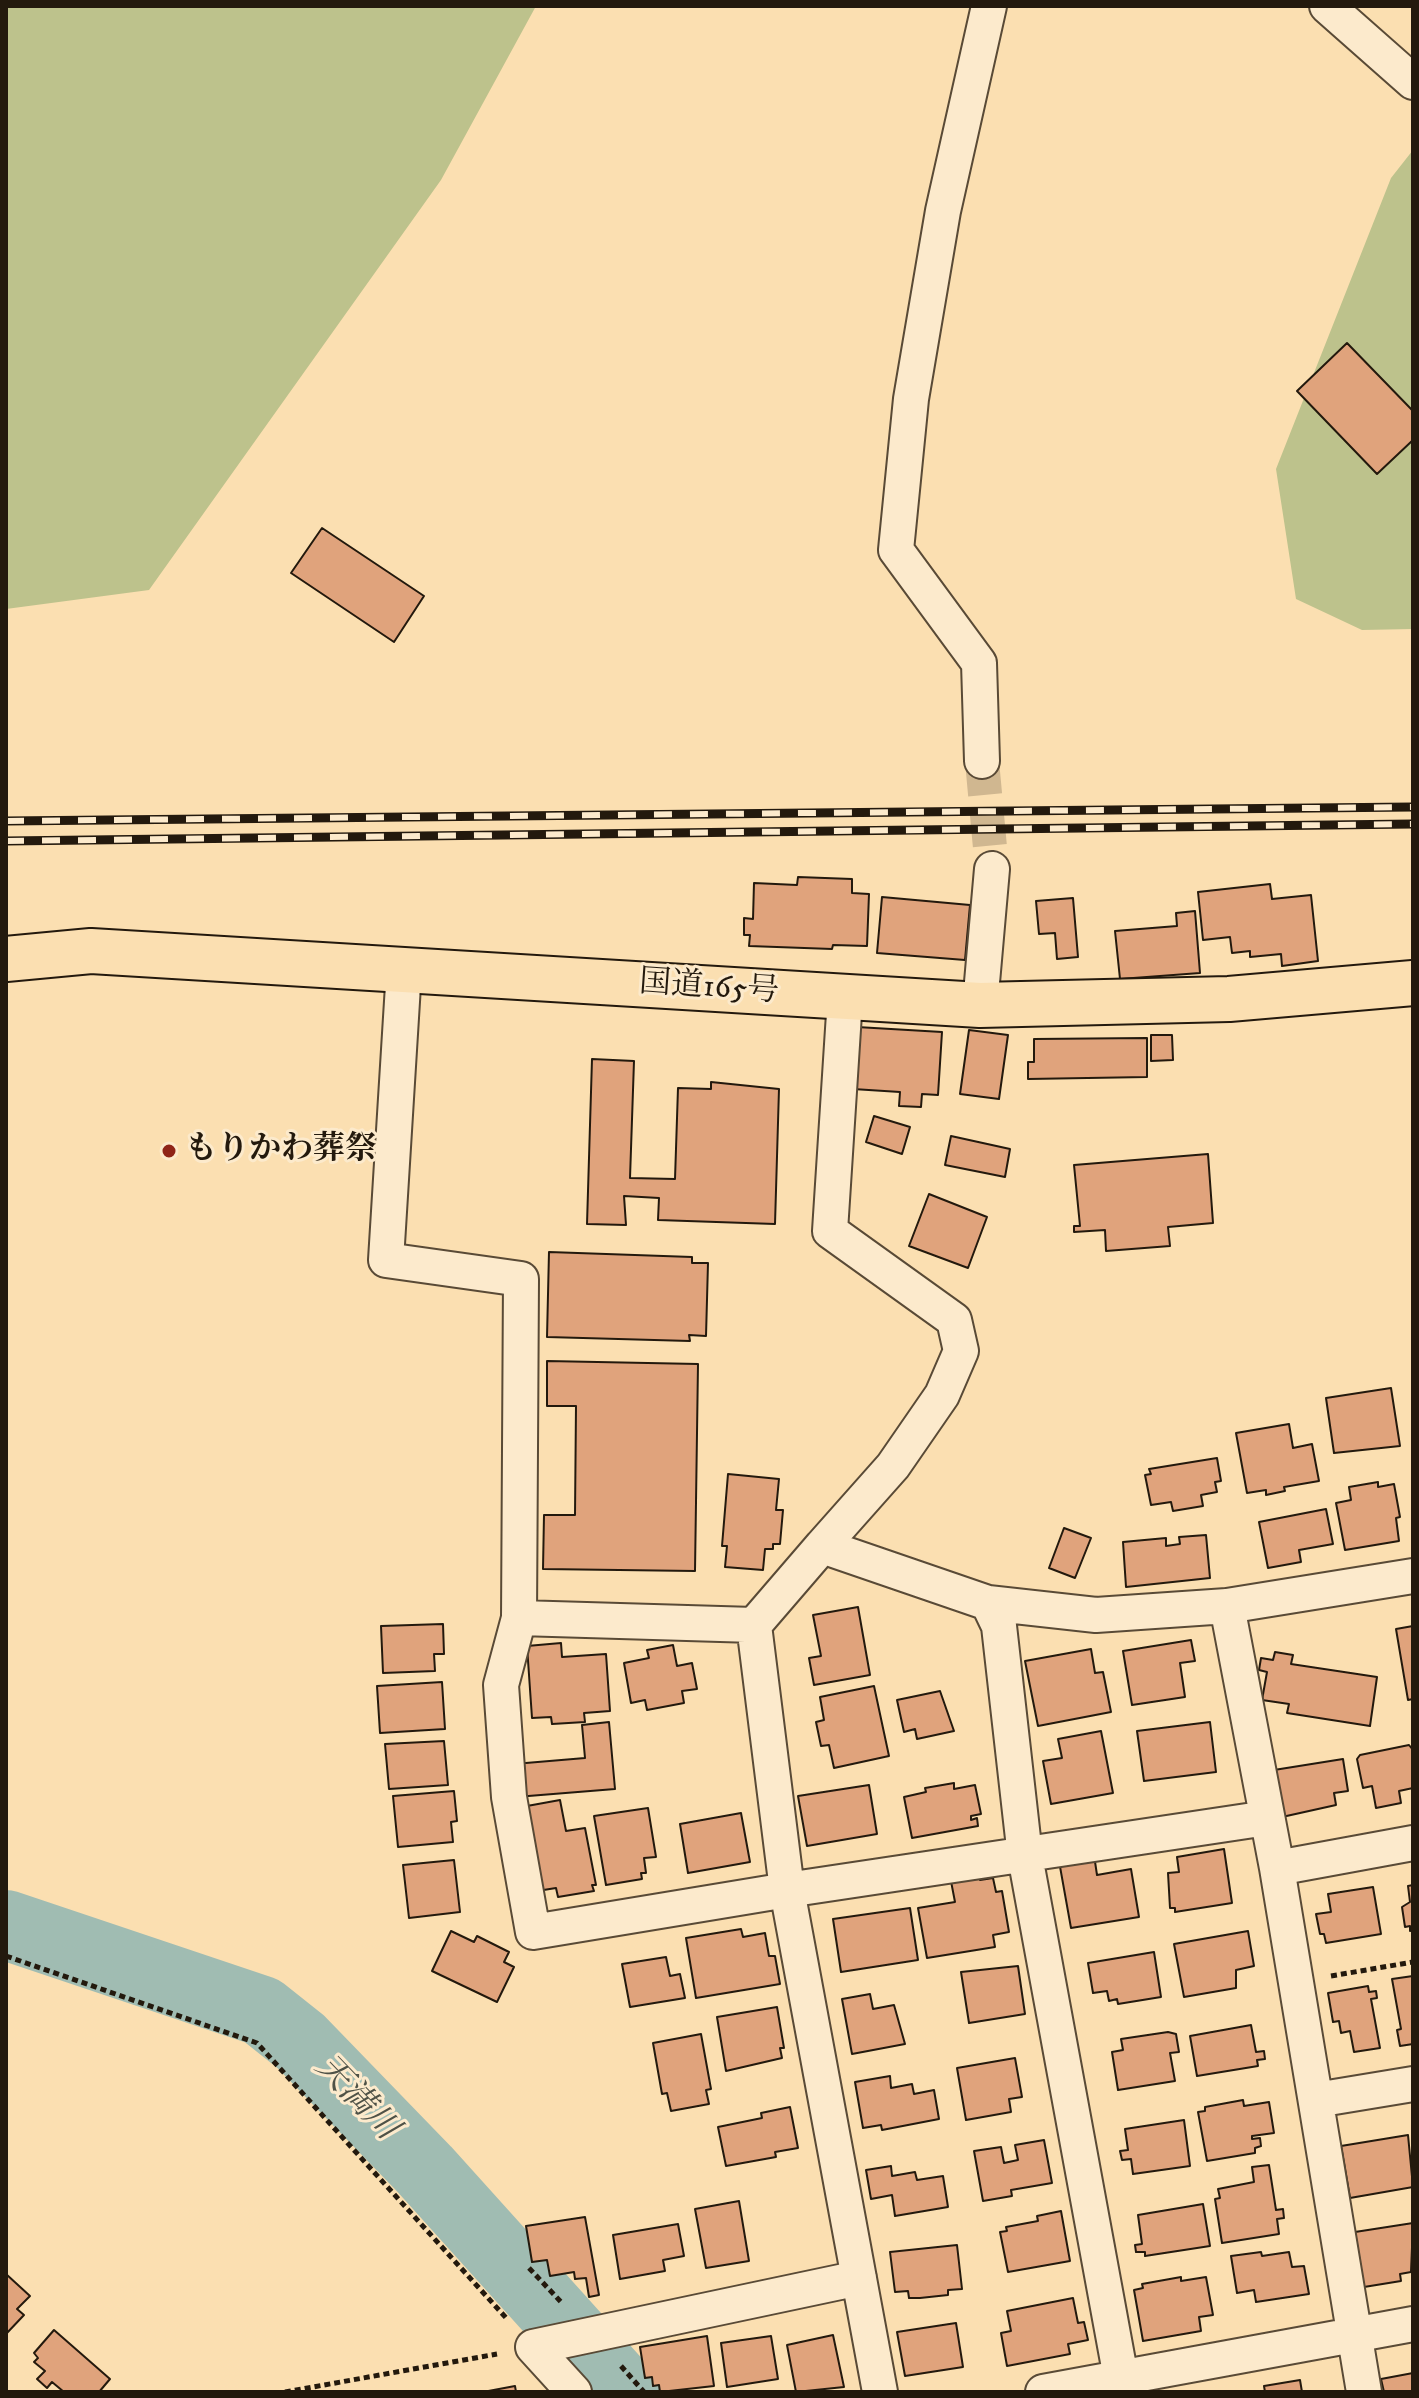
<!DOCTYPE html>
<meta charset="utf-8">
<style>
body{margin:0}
#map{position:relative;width:1419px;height:2398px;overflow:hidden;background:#fbdfb1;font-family:"IM FELL DW Pica",serif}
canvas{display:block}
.frame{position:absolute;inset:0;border:8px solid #23190d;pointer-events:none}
</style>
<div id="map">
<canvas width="1419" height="2398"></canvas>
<div class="frame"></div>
</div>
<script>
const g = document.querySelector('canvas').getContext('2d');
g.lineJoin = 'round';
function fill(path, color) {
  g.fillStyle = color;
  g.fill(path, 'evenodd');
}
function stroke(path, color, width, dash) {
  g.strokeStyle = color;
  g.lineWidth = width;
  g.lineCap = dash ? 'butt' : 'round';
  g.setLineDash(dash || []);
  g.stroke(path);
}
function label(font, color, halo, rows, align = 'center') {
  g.font = font + ' "IM FELL DW Pica","Noto Serif JP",serif';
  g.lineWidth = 6;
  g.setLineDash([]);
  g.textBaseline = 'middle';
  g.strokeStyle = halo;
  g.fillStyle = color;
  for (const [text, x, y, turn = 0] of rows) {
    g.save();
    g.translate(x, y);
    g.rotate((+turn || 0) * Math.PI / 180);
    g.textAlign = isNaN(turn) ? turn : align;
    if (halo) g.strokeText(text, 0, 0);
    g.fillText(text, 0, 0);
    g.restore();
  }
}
const green = new Path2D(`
 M6,6H536L441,180L149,590L6,609Z
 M1413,150V629L1362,630L1296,599L1276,469L1391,178Z`);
const river = new Path2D(`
 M6,1925L262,2011L301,2042L425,2170L625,2392`);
const building = new Path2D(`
 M1347,343L1413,411V440L1377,474L1297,391Z
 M322,528L424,596L394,642L291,573Z
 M798,877L852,879V893L869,894L867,946L833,945L832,949L749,946L750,935H744V918L753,919L754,883L797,885Z
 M1270,884L1272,899L1311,895L1318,961L1282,966L1281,954L1250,957V951L1232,953L1230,937L1203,940L1198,892Z
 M882,897L970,905L965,960L877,953Z
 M1073,898L1078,957L1057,959L1055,933L1039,934L1036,901Z
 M1195,911L1200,973L1120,979L1115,931L1177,926L1176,913Z
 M857,1027L942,1032L938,1095L922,1094L921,1107L899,1106L900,1092L853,1089Z
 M969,1030L1008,1035L999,1099L960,1094Z
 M1151,1035H1172L1173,1060L1151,1061Z
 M1147,1038V1077L1028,1079V1062H1034V1039Z
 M592,1059L634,1061L630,1178L675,1179L678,1088L711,1089V1082L779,1089L775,1224L658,1220L659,1198L624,1196L626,1225L587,1224Z
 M874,1116L910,1127L902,1154L866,1142Z
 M951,1136L1010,1149L1005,1177L945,1165Z
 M1208,1154L1213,1223L1168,1227L1170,1246L1106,1251L1105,1230L1074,1232V1226H1080L1074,1165Z
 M929,1194L987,1217L968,1268L909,1246Z
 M549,1252L692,1257V1263H708L706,1336L689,1335L690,1341L547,1337Z
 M547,1361L698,1364L695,1571L543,1569L544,1515H575L576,1406H547Z
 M1391,1388L1400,1446L1334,1453L1326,1398Z
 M1289,1424L1293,1448L1312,1444L1319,1481L1284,1487L1285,1491L1266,1495V1490L1247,1493L1236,1433Z
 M1217,1458L1221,1481L1215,1482L1217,1492L1201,1495L1203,1506L1173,1511L1171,1502L1151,1505L1145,1475L1151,1474L1149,1469Z
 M728,1474L779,1479L776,1510H783L780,1544H773V1549H765L763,1570L725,1567L727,1546H722Z
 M1378,1482V1487L1394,1484L1400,1517L1396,1518L1399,1541L1345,1550L1336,1503L1351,1500L1349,1487Z
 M1326,1509L1333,1544L1299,1550L1301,1562L1268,1568L1259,1522Z
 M1064,1528L1091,1538L1075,1578L1049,1568Z
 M1206,1535L1210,1578L1126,1587L1123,1542L1166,1538V1546L1180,1544L1179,1537Z
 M858,1607L870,1675L814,1685L809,1658L821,1656L813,1615Z
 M443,1624L444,1654H434L435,1671L383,1673L381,1626Z
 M1413,1626V1699L1408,1700L1396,1629Z
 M1191,1640L1195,1661L1180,1663L1185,1697L1132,1705L1123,1651Z
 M561,1643L562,1657L606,1654L610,1711L584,1713L585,1722L552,1724L551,1717L532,1718L527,1646Z
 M673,1645L677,1666L692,1663L697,1689L682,1691L684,1703L647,1710L645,1700L631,1703L624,1663L649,1658L647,1650Z
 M1091,1649L1095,1673L1103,1672L1111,1712L1038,1726L1025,1661Z
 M1275,1652L1293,1655L1291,1664L1377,1677L1370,1726L1287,1713L1289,1704L1262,1700L1267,1672L1259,1670L1261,1658L1273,1660Z
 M442,1682L445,1729L380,1733L377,1686Z
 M874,1686L889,1756L834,1768L829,1745L821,1746L816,1722L824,1720L820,1697Z
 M940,1691L954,1731L917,1739L915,1729L904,1732L897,1700Z
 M609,1722L615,1789L516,1797L514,1764L585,1758L582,1725Z
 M1210,1722L1216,1772L1144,1781L1137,1731Z
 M1101,1731L1113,1793L1051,1804L1043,1761L1062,1758L1058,1739Z
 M444,1741L448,1785L389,1789L385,1744Z
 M1409,1745L1413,1750V1788L1399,1791L1401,1803L1376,1808L1372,1786L1363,1788L1357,1759L1360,1755Z
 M1343,1759L1348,1791L1334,1793L1336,1805L1282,1817L1274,1770Z
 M954,1783V1789L975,1785L981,1814L971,1816V1820L977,1818L978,1826L912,1838L904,1797L926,1792L925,1788Z
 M869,1785L877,1834L807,1846L798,1796Z
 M454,1791L457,1821L451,1822L453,1842L398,1847L393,1796Z
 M560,1800L566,1831L585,1828L596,1885H592L594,1891L558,1897L556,1888L531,1892L516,1808Z
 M648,1808L656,1857L644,1858L646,1873H641L642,1879L606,1885L594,1816Z
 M741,1813L750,1862L688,1873L680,1824Z
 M1224,1849L1232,1903L1175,1912V1908H1170L1168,1873L1179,1872L1177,1857Z
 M1094,1855L1097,1875L1131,1869L1139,1917L1071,1928L1059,1861Z
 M454,1860L460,1912L409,1918L403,1865Z
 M978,1871L980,1880L993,1878L996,1892L1002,1891L1009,1932L993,1935L995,1947L927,1958L918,1908L955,1902L950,1876Z
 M1413,1885V1930L1410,1931V1926L1405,1927L1402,1907L1410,1902L1408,1886Z
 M1373,1887L1381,1934L1326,1943L1324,1934H1320L1316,1914L1331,1912L1328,1894Z
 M910,1908L918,1960L841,1972L833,1919Z
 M741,1929L743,1937L765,1933L769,1956H775L780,1984L696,1998L686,1938Z
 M451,1931L474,1942L477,1936L509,1952L504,1962L514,1967L497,2002L432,1971Z
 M1248,1931L1254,1966L1236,1970V1988L1184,1997L1174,1944Z
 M1154,1952L1161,1997L1118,2004L1117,1999L1109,2001L1107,1991L1093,1993L1088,1963Z
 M666,1957L670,1976L680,1974L685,1998L630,2007L622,1964Z
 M1018,1966L1025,2014L969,2023L961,1972Z
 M1413,1976V2044L1400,2046L1397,2030L1401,2029L1392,1979Z
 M1368,1986L1369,1992L1376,1991L1377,1998L1371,1999L1380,2048L1354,2052L1350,2031L1341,2033L1339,2021L1333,2022L1328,1993Z
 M870,1994L873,2009L894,2005L905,2044L852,2054L842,1999Z
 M777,2007L784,2048H780L782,2058L726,2071L717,2017Z
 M1251,2025L1256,2052L1264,2051L1265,2059L1257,2060L1258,2066L1197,2076L1190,2036Z
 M1168,2032L1176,2034L1179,2052L1170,2053L1175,2081L1118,2090L1112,2052L1123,2050L1121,2039Z
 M701,2034L711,2089L706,2090L709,2104L671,2111L667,2093L662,2094L653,2043Z
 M1015,2058L1022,2097L1009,2099L1011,2112L966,2120L957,2068Z
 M890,2076L891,2088L912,2084L914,2094L934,2090L939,2119L882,2130L881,2125L863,2128L855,2082Z
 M1243,2100L1244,2106L1269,2102L1274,2133L1252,2136V2139L1260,2138L1261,2146L1255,2148V2153L1207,2161L1198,2112L1205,2111V2107Z
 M790,2107L798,2148L775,2152L776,2157L726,2166L718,2127L762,2118L761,2113Z
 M1184,2120L1190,2166L1133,2174L1131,2159L1122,2160L1120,2151L1128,2150L1125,2129Z
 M1408,2135L1413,2187L1350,2198L1341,2146Z
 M1044,2140L1052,2183L1011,2190L1012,2196L983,2201L974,2151L1001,2147L1004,2163L1018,2160L1015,2145Z
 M1269,2165L1276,2210L1283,2209L1284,2218L1277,2219L1279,2234L1222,2243L1215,2199L1220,2198L1218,2189L1254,2182L1252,2167Z
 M891,2166L892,2176L915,2172L917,2180L943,2176L948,2207L895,2216L892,2195L871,2199L866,2170Z
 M739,2201L749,2261L706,2268L695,2209Z
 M1203,2204L1210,2246L1145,2256V2252H1136L1135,2245L1142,2244L1138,2215Z
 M1061,2211L1070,2261L1008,2272L1000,2232L1007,2231L1006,2227L1038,2221L1037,2216Z
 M585,2217L599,2295L589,2297L586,2278L575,2279L574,2272L550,2276L547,2260L532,2262L526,2226Z
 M1413,2223L1411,2272L1400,2274L1401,2281L1364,2287L1355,2232Z
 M678,2224L684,2256L663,2260L665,2271L620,2279L613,2235Z
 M957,2245L962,2289L948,2290V2295L920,2298H909L908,2291L895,2292L890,2252Z
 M1261,2252L1262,2256L1289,2252L1292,2267L1304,2266L1309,2294L1256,2302L1254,2290L1237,2293L1231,2256Z
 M6,2274L30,2296L17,2309L24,2315L6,2334Z
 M1181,2277V2281L1206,2277L1213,2315L1199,2317L1201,2331L1143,2341L1134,2290L1143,2288L1142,2284Z
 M1073,2298L1078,2323L1084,2322L1088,2340L1068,2344L1070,2354L1007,2366L1001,2333L1011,2331L1007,2311Z
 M956,2323L963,2367L905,2376L897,2332Z
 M54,2330L110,2379L99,2392H64L52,2382L47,2388L37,2379L45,2371L34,2362L38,2358L34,2353Z
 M833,2335L844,2387L796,2392L787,2345Z
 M707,2336L714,2386L660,2392L659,2385L653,2386L652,2377L645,2378L640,2347Z
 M771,2336L778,2379L727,2387L721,2343Z
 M1413,2373V2392H1384L1381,2379Z
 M1300,2380L1302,2392H1265L1264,2386Z
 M515,2386L516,2392H483Z`);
const minorTunnel = new Path2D(`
 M982,761L992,869`);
const path = new Path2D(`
 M6,1956L257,2043L508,2320
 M1331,1976L1413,1962
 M529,2268L562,2303
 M621,2366L644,2392
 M285,2392L497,2354`);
const minor = new Path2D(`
 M1327,6L1413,82
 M982,761L979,663L896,550L911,399L943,211L989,6
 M404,969L386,1260L521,1279L519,1618
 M845,998L830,1231L954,1320L961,1351L942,1395L893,1466L822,1546L988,1603
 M980,1005L992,869
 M822,1546L754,1625L787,1890L880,2392
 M1227,1606L1277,1868L1364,2392
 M754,1625L519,1618L501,1685L509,1797L533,1932L787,1890L1267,1818
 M1277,1868L1413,1843
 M1316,2100L1413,2084
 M533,2347L859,2278
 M533,2347L574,2392
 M1121,2378L1025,1856L999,1626L988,1603L1096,1615L1227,1606L1413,1576
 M1043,2392L1413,2324`);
const trunk = new Path2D(`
 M6,959L91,951L980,1005L1229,999L1413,983`);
const rail = new Path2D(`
 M6,821L1413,807
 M6,841L1413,824`);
const markers = [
 [169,1151,8,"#8f2418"]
];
const streetNames = [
 ["国道165号",709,989,4]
];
const poiNames = [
 ["もりかわ葬祭",185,1151]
];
const waterNames = [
 ["天満川",355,2099,46]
];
fill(green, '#bdc28c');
stroke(river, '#a0bcb2', 70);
fill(building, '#e0a37c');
stroke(building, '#23190d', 2);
stroke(minorTunnel, '#d0b790', 34, [34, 17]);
stroke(minor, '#594a36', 38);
stroke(trunk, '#23190d', 48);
stroke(path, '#23190d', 5, [6, 4]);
stroke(minor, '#fceacc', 34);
stroke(trunk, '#fbdfb1', 44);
stroke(rail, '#23190d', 9);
stroke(rail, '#fceacc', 6, [18]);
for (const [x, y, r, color] of markers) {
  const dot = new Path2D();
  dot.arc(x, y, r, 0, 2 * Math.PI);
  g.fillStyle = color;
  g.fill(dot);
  stroke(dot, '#fceacc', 3);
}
label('32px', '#23190d', '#fceacc', streetNames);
label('bold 32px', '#23190d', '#fceacc', poiNames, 'left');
label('italic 34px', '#4f5247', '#fceacc', waterNames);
</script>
